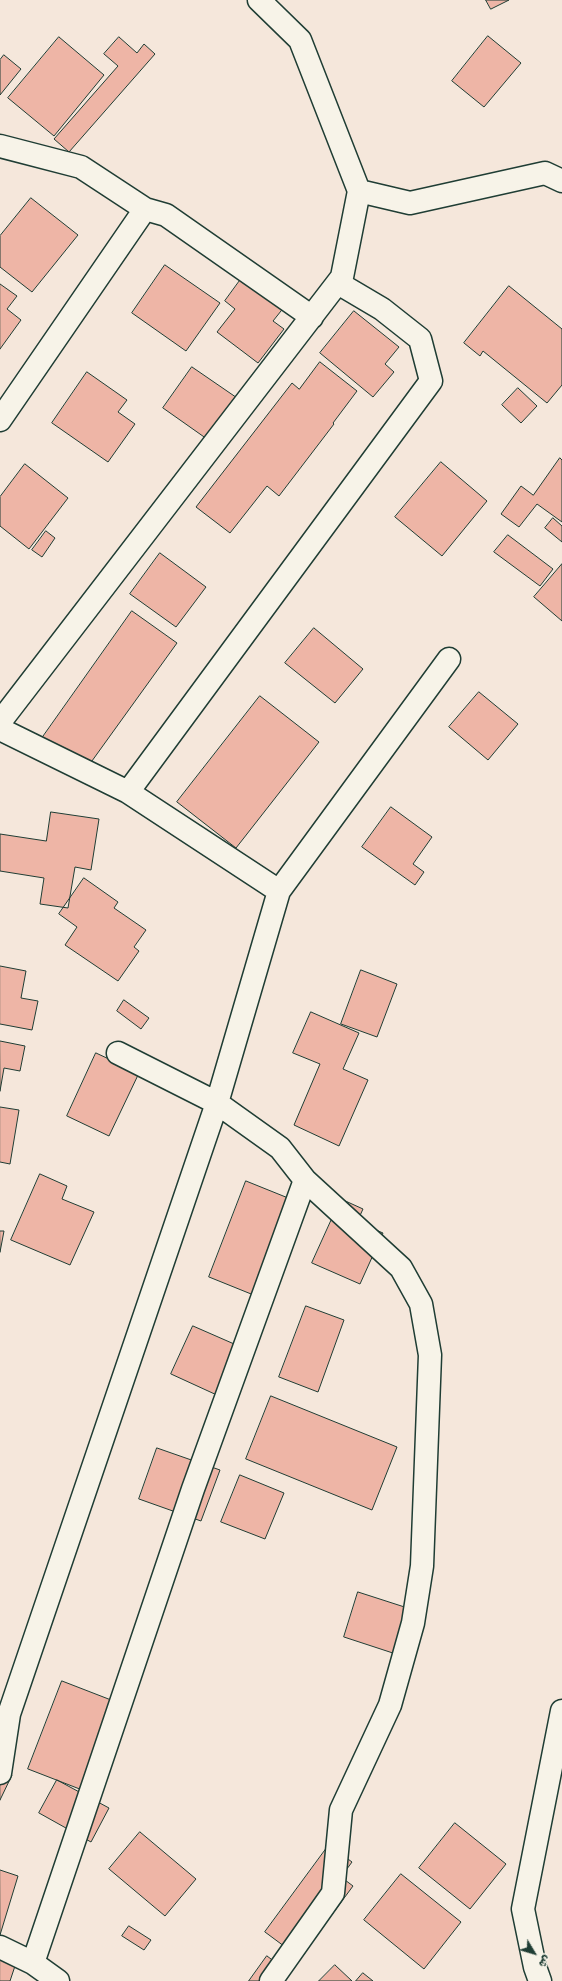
<!DOCTYPE html>
<meta charset="utf-8">
<style>
body{margin:0}
#map{position:relative;width:562px;height:1981px;overflow:hidden;background:#f5e7db;font-family:Dekko,"Playpen Sans Arabic",sans-serif}
canvas{display:block}
.north{position:absolute;left:514px;top:1933px;width:40px;height:40px;-webkit-text-stroke:3px #f7f3e8;paint-order:stroke;rotate:128deg;font-size:11px;font-weight:700;line-height:16px;text-align:center;color:#1f3d34}
.north::after{content:'';display:block;margin:auto;width:14px;height:18px;background:#1f3d34;clip-path:polygon(50% 0,100% 100%,50% 72%,0 100%)}
</style>
<div id="map">
<canvas width="562" height="1981"></canvas>
<div class="north">ش</div>
</div>
<script>
const g = document.querySelector('canvas').getContext('2d');
g.lineJoin = 'round';
function fill(path, color) {
  g.fillStyle = color;
  g.fill(path, 'evenodd');
}
function stroke(path, color, width, dash) {
  g.strokeStyle = color;
  g.lineWidth = width;
  g.lineCap = dash ? 'butt' : 'round';
  g.setLineDash(dash || []);
  g.stroke(path);
}
const building = new Path2D(`
 M486,0H509L491,9Z
 M488,36L521,63L484,107L452,81Z
 M59,37L104,75L54,136L8,98Z
 M119,37L137,53L144,44L155,54L69,152L54,139L118,66L104,54Z
 M4,55L21,69L0,95V60Z
 M31,198L78,235L32,292L0,267V236Z
 M165,265L220,303L186,351L132,313Z
 M244,275L285,306L273,321L284,329L258,363L217,332L235,309L225,301Z
 M0,284L17,296L7,309L21,320L0,349Z
 M509,286L562,329V385L547,403L483,351L480,356L464,343Z
 M354,311L399,347L385,364L394,372L373,397L320,353Z
 M320,362L357,391L333,423L334,424L279,496L267,486L230,533L196,507L292,383L299,389Z
 M192,367L243,402L207,439L163,408Z
 M87,372L127,400L118,412L135,424L108,462L52,423Z
 M518,388L537,406L521,423L502,405Z
 M560,458L562,460V522L537,504L519,527L501,514L521,486L533,495Z
 M441,462L487,501L442,556L395,517Z
 M25,464L68,498L29,549L0,526V497Z
 M553,518L562,526V542L545,528Z
 M46,531L55,538L42,557L32,550Z
 M508,535L553,569L540,586L494,552Z
 M160,553L206,587L176,627L130,594Z
 M562,564V621L534,597Z
 M132,611L177,643L84,772L40,741Z
 M314,628L363,669L335,703L285,663Z
 M479,692L518,724L488,760L449,727Z
 M260,696L319,742L236,848L177,802Z
 M391,807L432,837L413,864L424,872L415,885L362,847Z
 M51,812L99,819L91,870L75,867L68,908L40,904L44,878L0,871V834L46,841Z
 M84,878L118,902L114,908L146,930L134,947L139,951L118,981L65,945L77,927L59,914Z
 M0,966L26,971L21,998L38,1001L32,1030L0,1024Z
 M361,970L397,984L377,1037L341,1024Z
 M124,1000L149,1018L141,1029L117,1011Z
 M311,1012L359,1033L343,1069L368,1080L339,1146L294,1125L320,1064L293,1053Z
 M0,1041L25,1046L20,1071L4,1068L0,1091Z
 M96,1053L139,1073L109,1136L67,1116Z
 M0,1107L19,1110L10,1164L0,1162Z
 M40,1174L67,1186L62,1199L94,1212L70,1265L11,1240Z
 M246,1181L303,1204L266,1300L209,1277Z
 M341,1199L363,1209L357,1222L383,1233L360,1284L312,1263Z
 M0,1231H4L0,1252Z
 M306,1306L344,1320L318,1392L279,1377Z
 M193,1326L241,1347L219,1396L171,1374Z
 M271,1396L397,1447L372,1510L246,1459Z
 M157,1448L220,1470L201,1521L139,1499Z
 M240,1475L284,1493L265,1539L221,1522Z
 M358,1592L420,1612L405,1657L344,1637Z
 M62,1681L124,1705L90,1793L28,1769Z
 M0,1770L12,1775L0,1800Z
 M57,1780L109,1808L91,1842L39,1813Z
 M455,1823L506,1864L470,1909L419,1868Z
 M140,1832L196,1879L165,1916L109,1869Z
 M329,1845L352,1862L341,1877L353,1886L300,1958L265,1932Z
 M0,1870L18,1876L0,1935Z
 M401,1874L461,1922L424,1969L364,1920Z
 M129,1926L151,1940L144,1950L122,1936Z
 M267,1956L287,1971L280,1981H249Z
 M0,1958L16,1963L10,1981H0Z
 M335,1965L352,1981H319Z
 M363,1973L373,1981H356Z`);
const street = new Path2D(`
 M259,0L300,40L359,191L410,203L545,173L562,181
 M0,146L81,167L145,209L166,215L312,317
 M0,420L145,209
 M0,722L342,277L359,191
 M0,729L128,792L279,891
 M128,792L431,381L420,339L382,309L338,283
 M118,1053L217,1103L280,1148L305,1180L401,1268L421,1304L430,1355L422,1566L413,1623L390,1705L341,1810L333,1893L271,1981
 M0,1773L9,1714L217,1103L279,891L449,659
 M0,1947L33,1963L58,1981
 M33,1963L193,1489L305,1180
 M540,1981L535,1967L523,1909L562,1711`);
fill(building, '#eeb5a6');
stroke(building, '#1f3d34', 1);
stroke(street, '#1f3d34', 25);
stroke(street, '#f7f3e8', 22);
</script>
